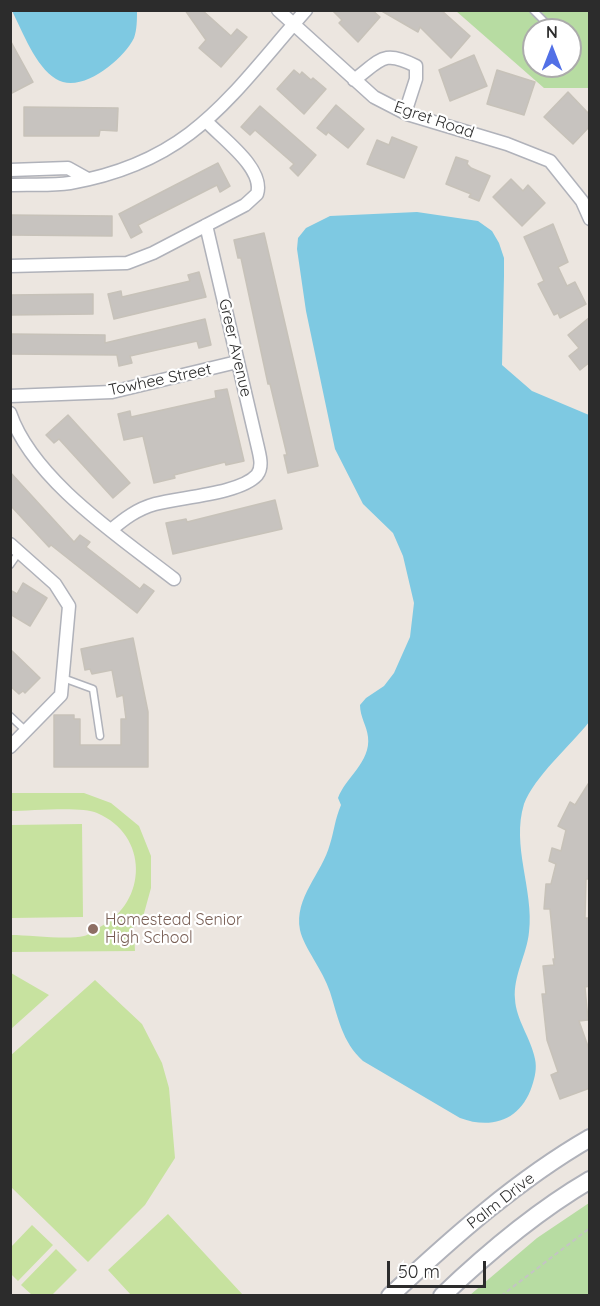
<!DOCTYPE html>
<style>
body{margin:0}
#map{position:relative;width:600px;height:1306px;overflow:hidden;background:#ece6e0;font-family:Quicksand,sans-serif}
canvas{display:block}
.frame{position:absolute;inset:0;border:12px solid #2c2c2c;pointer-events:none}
.north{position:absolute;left:522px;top:18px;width:60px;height:60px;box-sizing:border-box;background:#fff;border:2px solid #ababab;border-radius:50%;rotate:0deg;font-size:16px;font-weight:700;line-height:24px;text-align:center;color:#2c2c2c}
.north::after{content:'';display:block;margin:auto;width:21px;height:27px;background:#5270e6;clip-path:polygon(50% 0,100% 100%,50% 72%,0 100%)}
.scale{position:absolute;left:387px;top:1261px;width:99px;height:27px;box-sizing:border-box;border:3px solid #2c2c2c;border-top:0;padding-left:8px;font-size:18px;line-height:21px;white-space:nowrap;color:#2c2c2c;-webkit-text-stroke:4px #fff;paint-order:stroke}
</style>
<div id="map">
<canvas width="600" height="1306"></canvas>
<div class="frame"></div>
<div class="north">N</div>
<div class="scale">50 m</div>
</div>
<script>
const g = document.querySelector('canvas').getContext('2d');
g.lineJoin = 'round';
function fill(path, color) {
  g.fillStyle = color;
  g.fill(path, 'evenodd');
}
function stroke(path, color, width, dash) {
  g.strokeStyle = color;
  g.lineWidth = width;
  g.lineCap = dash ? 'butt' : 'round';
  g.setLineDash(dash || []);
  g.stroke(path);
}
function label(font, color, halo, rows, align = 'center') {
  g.font = font + ' Quicksand,sans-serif';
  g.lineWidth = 4.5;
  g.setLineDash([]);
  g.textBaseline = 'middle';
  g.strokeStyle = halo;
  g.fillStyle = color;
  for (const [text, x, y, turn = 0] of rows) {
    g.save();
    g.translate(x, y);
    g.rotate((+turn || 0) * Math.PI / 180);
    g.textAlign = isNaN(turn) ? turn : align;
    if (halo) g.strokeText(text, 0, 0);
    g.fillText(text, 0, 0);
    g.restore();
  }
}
const green = new Path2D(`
 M456,11H589V88H544ZM534,30H570V66H534Z
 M589,1203V1295H470L537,1238Z`);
const pitch = new Path2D(`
 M11,793H84L111,803L139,826L151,856V888L143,917L128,933L134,934L135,951L11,952V935C29,935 67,940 84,936C89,935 95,930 100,927C148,902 149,835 97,813C82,806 30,811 11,811Z
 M82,824L83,917L11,918V825Z
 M11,973L49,995L11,1029Z
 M95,980L142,1024L162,1063L169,1088L175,1158L145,1205L88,1262L11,1187L10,1056Z
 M168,1214L243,1295H131L108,1270Z
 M32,1225L53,1245L18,1281L11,1274V1247Z
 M56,1249L77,1270L52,1295H32L21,1285Z`);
const water = new Path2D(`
 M137,11C137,19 137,30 134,38C123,60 81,95 56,79C35,66 23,32 12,11Z
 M417,212L478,221L492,231L499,243L504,258V276L502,365L532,391L589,415V722C571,745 534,777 524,804C511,846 534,890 529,932C527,954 513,976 515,999C516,1020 531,1038 535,1059C537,1068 535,1077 532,1086C521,1120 492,1130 460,1118L363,1061C342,1042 338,1017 330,992C323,970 304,948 300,930C294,897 322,874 330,844C334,831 335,819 341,805L338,798C345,778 371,762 368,737C367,726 360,717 360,705L366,698L384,686L394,673L410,637L414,603L403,556L393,533L363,504L335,449L306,311L297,249L298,238L306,228L330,216Z`);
const building = new Path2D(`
 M185,10H202L231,36L237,29L247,37L221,67L199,48L206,40Z
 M332,10H372L380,17L358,42L339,23L342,20Z
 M380,10H441L470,36L451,58L420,27L418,32Z
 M10,40L33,82L10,94Z
 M474,55L487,86L450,101L439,70Z
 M294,70L300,75L302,72L311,80L313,78L326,89L304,114L277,89Z
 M497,70L535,82L524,115L487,104Z
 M568,92L590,115V126L573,144L544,117Z
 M336,105L364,129L348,148L328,132L326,135L317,128Z
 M260,106L316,155L298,176L290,168L294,164L255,130L250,135L241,127Z
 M24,107L118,108L117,131L100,130L99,136H24Z
 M392,137L417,147L404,178L367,164L377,140L389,145Z
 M456,157L468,161L467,164L471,168L490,176L479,201L469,197L471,194L446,184Z
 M218,163L230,186L220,192L217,185L138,225L142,232L131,238L119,214Z
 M511,179L523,191L528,185L545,203L522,226L493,197Z
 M10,215L112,216V236L10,235Z
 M553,224L568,262L558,267L567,286L575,282L586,304L560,318L558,313L554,315L538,284L544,281L524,237Z
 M264,233L318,466L288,473L284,455H287L270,384H268L241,258H238L234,240Z
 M199,272L206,297L114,319L108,294L121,291L122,297L190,281L188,275Z
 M93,294V314L10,315V295Z
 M590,317V362L580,370L569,356L579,348L568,335Z
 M205,319L211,345L199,348L197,341L130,356L132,363L119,366L117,355L11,354L12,334L105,335V343Z
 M227,389L244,461L226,465L225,462L174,475L175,478L154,483L143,436L124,440L118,414L130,411L131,417L216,398L215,391Z
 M68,415L130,483L113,498L59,439L54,443L46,435Z
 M10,472L74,542L80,535L90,542L86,547L140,589L144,584L154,591L137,613L51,545L49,547L10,505Z
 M275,500L282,529L173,554L166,523L186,519L187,522Z
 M23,583L47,598L30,626L10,614V590L17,594Z
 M133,638L148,712V767H54V715H74V719H80V745H121V719H126L123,695L117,697L112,670L92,674L90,669L85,670L81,649Z
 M10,649L40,678L25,693L23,691L19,694L10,686Z
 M590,781V879H586L585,918H588L590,931V986L585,987L588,1020L579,1021L590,1052V1088L560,1099L551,1075L558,1072L547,1040L542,994H546L543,966L554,965L553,959H555L550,909H544L546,884H551L556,864L549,861L552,848L561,851L566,830L558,826L570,802L575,805Z`);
const path = new Path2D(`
 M501,1296L590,1228`);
const service = new Path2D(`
 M533,10L553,30
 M570,47L575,52
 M10,565L19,552
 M63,678L93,689L100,736
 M10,716L26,731`);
const minor = new Path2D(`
 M278,10L374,97L407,114L507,144L550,161L582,201L590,219
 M354,80C381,60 383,49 416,66V79L405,113
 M10,170L68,168L86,178
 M10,185C30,184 51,186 70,183C192,162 230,96 306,10
 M10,266L127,263L153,253L245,205L257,194C265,169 223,139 207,122
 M10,396L112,392L237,362
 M10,413C33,480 120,537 174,579
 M111,530C124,519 137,509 155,504C180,497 240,494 257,475C263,467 260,457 258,448L206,225
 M10,544L55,584L69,606L61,695L10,747`);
const secondary = new Path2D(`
 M390,1296C451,1239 517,1180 590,1138
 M442,1296C486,1254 537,1211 590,1180`);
const markers = [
 [93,929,6,"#8d6e63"]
];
const streetNames = [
 ["Egret Road",434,120,19],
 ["Greer Avenue",235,348,77],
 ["Towhee Street",160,380,-12],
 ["Palm Drive",501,1201,-38]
];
const educationNames = [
 ["Homestead Senior",105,920],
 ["High School",105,938]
];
fill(green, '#b7dca2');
fill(pitch, '#c7e29f');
fill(water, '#7ec9e2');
fill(building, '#c7c3bf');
stroke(building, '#c7c2b9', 1.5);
stroke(service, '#b0b2ba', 9);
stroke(minor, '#b0b2ba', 15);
stroke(secondary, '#b0b2ba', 20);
stroke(path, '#c4c4c4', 2, [4.5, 3]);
stroke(service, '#fff', 6);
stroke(minor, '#fff', 12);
stroke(secondary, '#fff', 16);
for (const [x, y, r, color] of markers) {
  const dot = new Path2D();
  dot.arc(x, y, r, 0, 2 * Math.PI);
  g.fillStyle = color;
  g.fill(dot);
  stroke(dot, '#fff', 2);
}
label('16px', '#2c2c2c', '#fff', streetNames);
label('16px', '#785e54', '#fff', educationNames, 'left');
</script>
